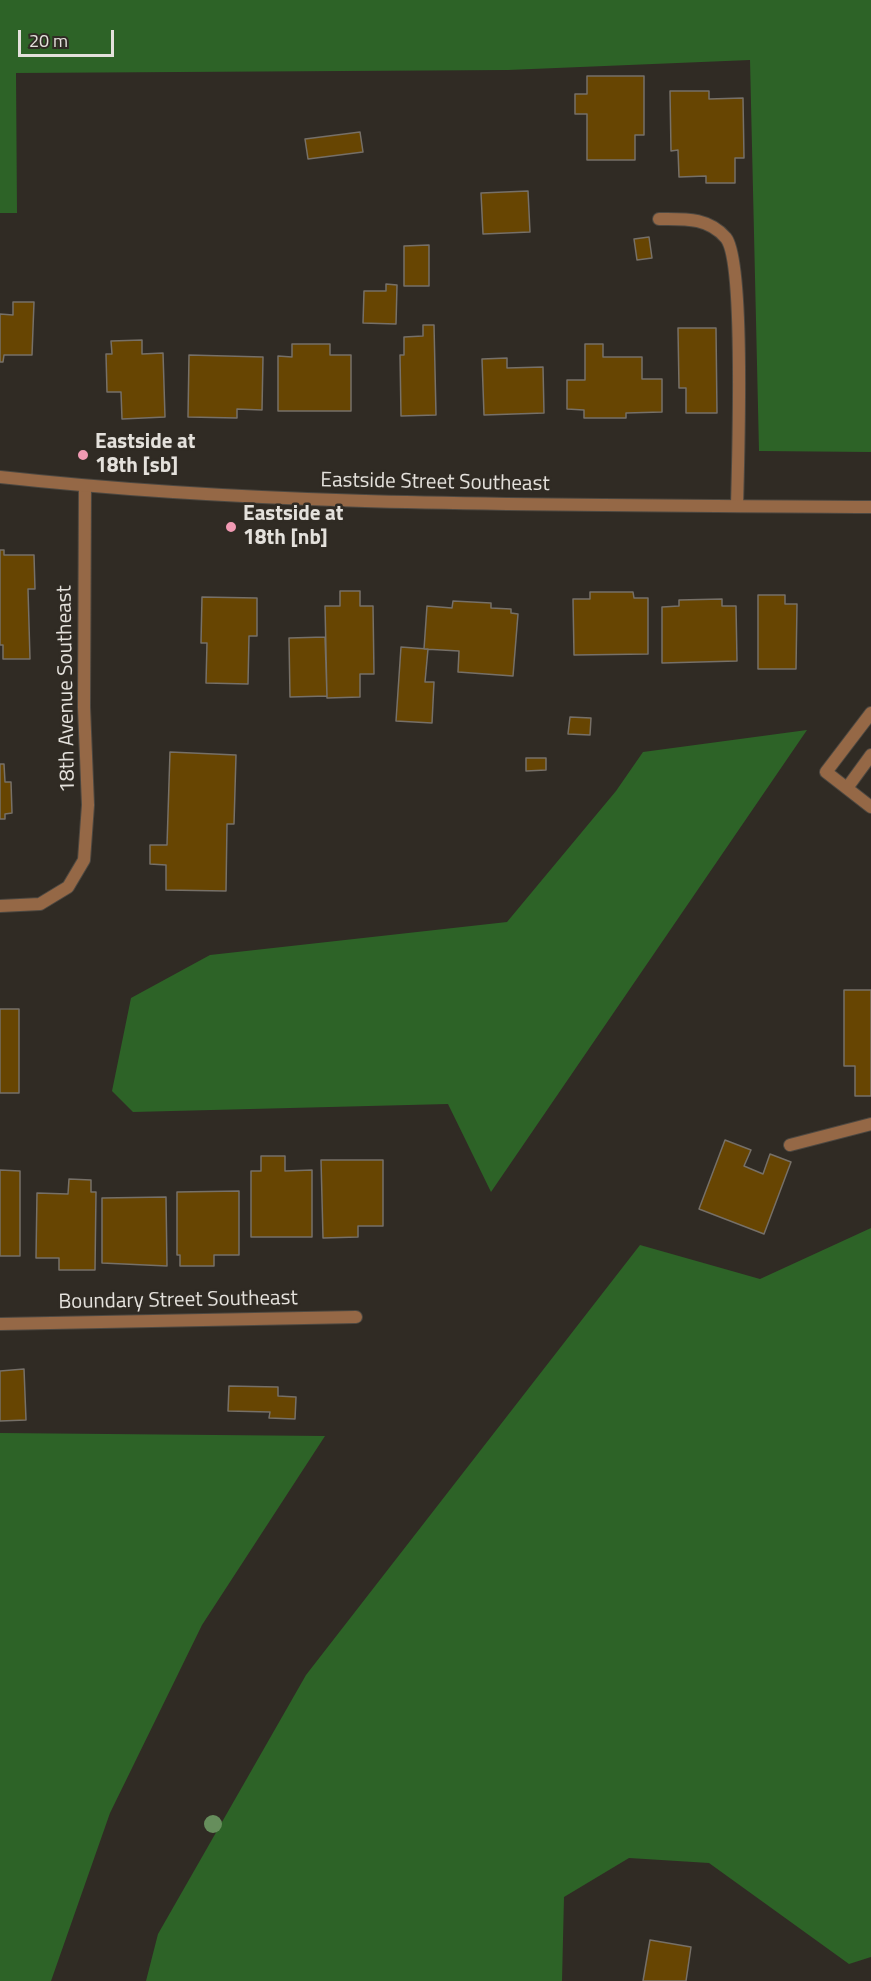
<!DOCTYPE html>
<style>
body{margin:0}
#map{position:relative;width:871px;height:1981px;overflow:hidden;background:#302b24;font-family:"Titillium Web",sans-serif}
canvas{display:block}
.scale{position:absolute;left:18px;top:30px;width:96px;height:27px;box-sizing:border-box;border:3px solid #e4e1dc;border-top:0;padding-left:8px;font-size:18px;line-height:21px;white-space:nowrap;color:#e4e1dc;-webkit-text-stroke:4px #302b24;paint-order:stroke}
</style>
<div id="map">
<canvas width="871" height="1981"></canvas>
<div class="scale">20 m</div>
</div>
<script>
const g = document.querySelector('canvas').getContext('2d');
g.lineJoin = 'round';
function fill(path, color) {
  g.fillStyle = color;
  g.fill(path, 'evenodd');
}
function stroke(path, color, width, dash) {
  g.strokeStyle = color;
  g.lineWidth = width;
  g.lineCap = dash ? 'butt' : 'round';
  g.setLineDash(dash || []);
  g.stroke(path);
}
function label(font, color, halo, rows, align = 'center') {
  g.font = font + ' "Titillium Web",sans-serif';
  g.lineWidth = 5;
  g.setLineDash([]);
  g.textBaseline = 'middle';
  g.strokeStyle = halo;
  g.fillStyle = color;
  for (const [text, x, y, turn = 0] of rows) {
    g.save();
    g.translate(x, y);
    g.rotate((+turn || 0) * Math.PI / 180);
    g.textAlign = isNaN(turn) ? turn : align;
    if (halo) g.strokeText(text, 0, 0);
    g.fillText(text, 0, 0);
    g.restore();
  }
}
const forest = new Path2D(`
 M0,0H871V452L759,451L750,60L508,70L16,73L17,213H0Z
 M807,730L491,1192L448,1104L133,1112L112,1091L131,998L210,955L507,922L616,791L643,752Z
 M871,1228V1957L849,1964L709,1863L629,1858L564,1897L562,1981H146L158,1934L306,1675L640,1245L760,1279Z
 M0,1433L325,1436L202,1625L110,1813L51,1981H0Z`);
const building = new Path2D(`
 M587,76H644V135H635V160H587V114H575V94H587Z
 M670,91H709V99L743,98L744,158H735V183H706V176L679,177L678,150L671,151Z
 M360,132L363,152L308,159L305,139Z
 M528,191L530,232L483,234L481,193Z
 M649,237L652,258L637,260L634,239Z
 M429,245V286H404V246Z
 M386,284L397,285L396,324L363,323L364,291H386Z
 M13,302H34L32,355H4L3,362H0V314L13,315Z
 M423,325H434L436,415L401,416L400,355H404V337L423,336Z
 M678,328H716L717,413H686V388H679Z
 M142,340V354L163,353L165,417L122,419L121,392H107L106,354H112L111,341Z
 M292,344H330V355H351V411H278V356L292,357Z
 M585,344H603V357H642V379H662V412L626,413V418H584V410L567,409V380H585Z
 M189,355L263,357L262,410L237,409V418L188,417Z
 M507,358V368L543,367L544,413L484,415L482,359Z
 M0,550H4V555H34L35,589H28L30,659H3V645H0Z
 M340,591H360V606H373L374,674H360V697L327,698L325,606H340Z
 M590,592H633L634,598H648V654L574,655L573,599H590Z
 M758,595H785V604H797L796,669H758Z
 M202,597L257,598V636H249L248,684L206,683L207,643H201Z
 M722,599V606H736L737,661L662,663V607L679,606V600Z
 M453,601L491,603V608L511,609V613L518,614L513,676L458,672L459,651L424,649L427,606L452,608Z
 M325,637L327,696L290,697L289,638Z
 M401,647L428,649L425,682H434L432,723L396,721Z
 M570,717L591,718L590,735L568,734Z
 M170,752L236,755L234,824H227L226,891L166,890V865L150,864V845H167Z
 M526,758H546V770L526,771Z
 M0,764H4L5,782H11L12,813L5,814V819H0Z
 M844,990H871V1096H855V1066H844Z
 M0,1009H19V1093H0Z
 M725,1140L751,1150L744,1166L763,1174L770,1154L791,1162L764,1234L699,1209Z
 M261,1156H285V1171L312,1170V1237H251V1171H261Z
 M321,1160H383V1226H358V1237L323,1238Z
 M0,1170L20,1171V1256H0Z
 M69,1179L91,1180V1192H96L95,1270H59V1258H36L37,1193L68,1194Z
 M239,1191V1255H214V1266H180V1255H177V1192Z
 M166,1197L167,1266L102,1263V1198Z
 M24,1369L26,1420L0,1421V1371Z
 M229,1386L278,1387V1396L296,1397L295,1419L269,1418L270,1412L228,1411Z
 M650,1940L691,1947L686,1981H643Z`);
const service = new Path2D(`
 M659,219C684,219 708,217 726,238C745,262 738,464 737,506
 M871,713L826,772L871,807
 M847,788L871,755
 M790,1145L871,1124`);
const minor = new Path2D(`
 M0,906L40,904L68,887L84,860L88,805L84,707L85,486
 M0,1324L356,1317`);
const tertiary = new Path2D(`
 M0,477C289,509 581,504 871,507`);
const trees = [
 [213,1824]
];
const markers = [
 [83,455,6,"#f19ab3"],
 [231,527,6,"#f19ab3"]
];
const poiNames = [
 ["Eastside at",95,443],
 ["18th [sb]",95,467],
 ["Eastside at",243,515],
 ["18th [nb]",243,539]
];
const streetNames = [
 ["Eastside Street Southeast",435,483,1],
 ["18th Avenue Southeast",67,689,-91],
 ["Boundary Street Southeast",178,1301,-1]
];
fill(forest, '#2d6327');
fill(building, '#674502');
stroke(building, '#767068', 1.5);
stroke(service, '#4d4841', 14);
stroke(minor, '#4d4841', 14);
stroke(tertiary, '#4d4841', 14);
stroke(service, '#956846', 12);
stroke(minor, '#956846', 12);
stroke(tertiary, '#956846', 12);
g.fillStyle = '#668e5c';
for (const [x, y] of trees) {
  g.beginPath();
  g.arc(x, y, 9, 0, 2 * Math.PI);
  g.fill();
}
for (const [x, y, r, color] of markers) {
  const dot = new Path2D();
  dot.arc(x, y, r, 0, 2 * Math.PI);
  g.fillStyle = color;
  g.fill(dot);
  stroke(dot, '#302b24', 2);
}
label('bold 21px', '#e4e1dc', '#302b24', poiNames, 'left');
label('21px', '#e4e1dc', '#302b24', streetNames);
</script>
